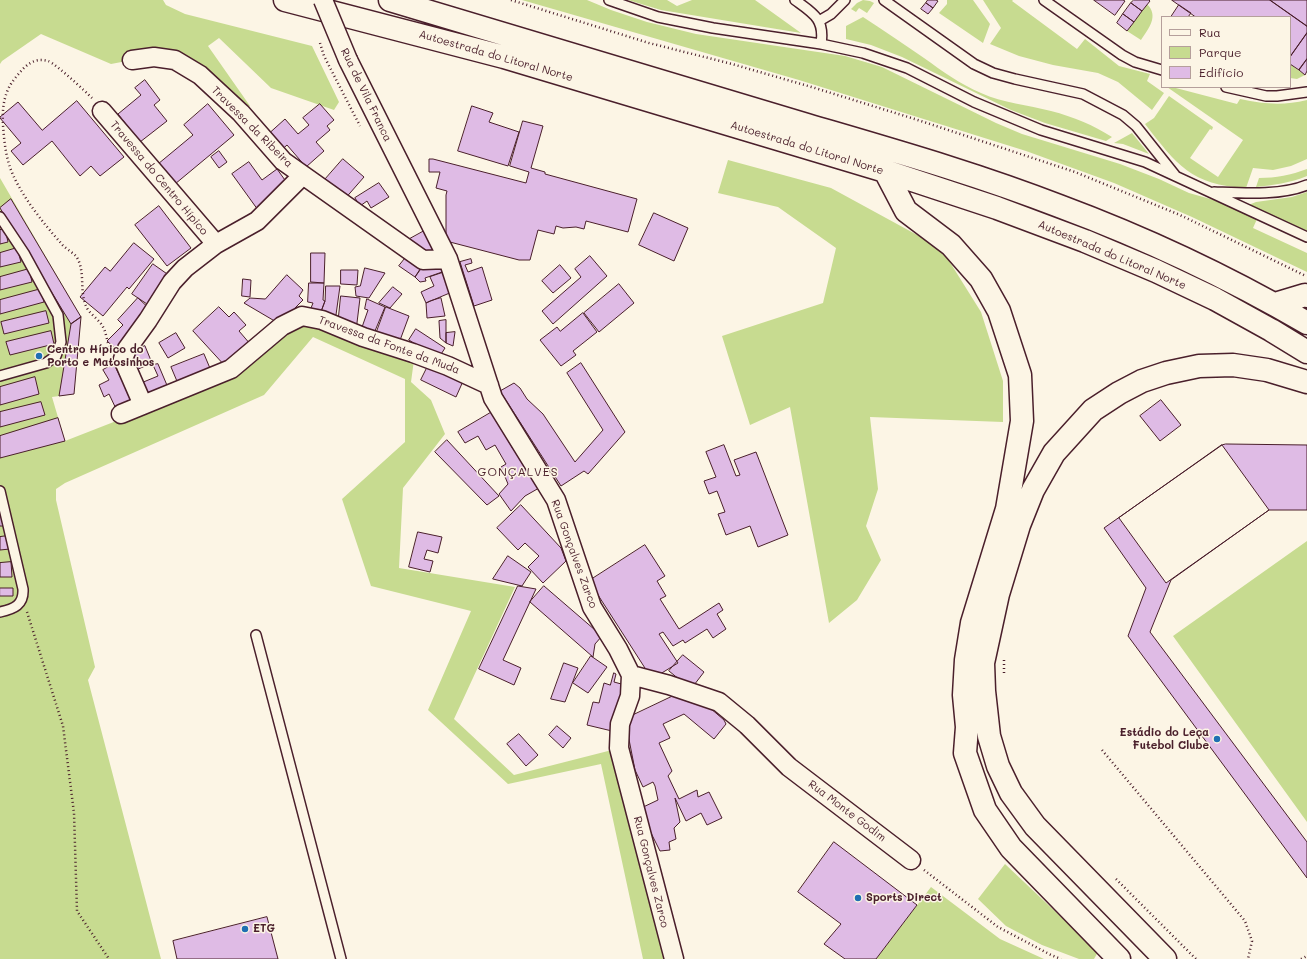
<!DOCTYPE html>
<meta charset="utf-8">
<style>
body{margin:0}
#map{position:relative;width:1307px;height:959px;overflow:hidden;background:#fcf5e5;font-family:Mali,sans-serif}
canvas{display:block}
.legend{position:absolute;left:1161px;top:16px;width:130px;height:72px;box-sizing:border-box;background:#fcf5e5;border:1px solid #b59f9b;margin:0;padding:5px 7px;list-style:none;font-size:12px;color:#4a1f2b}
.legend li{display:flex;align-items:center;gap:8px;height:20px}
.legend b{width:20px;border:1px solid #b59f9b}
</style>
<div id="map">
<canvas width="1307" height="959"></canvas>
<ul class="legend">
<li><b style="height:5px;background:#fcf5e5"></b>Rua</li>
<li><b style="height:11px;background:#c7db90"></b>Parque</li>
<li><b style="height:11px;background:#dfbbe5"></b>Edifício</li>
</ul>
</div>
<script>
const g = document.querySelector('canvas').getContext('2d');
g.lineJoin = 'round';
function fill(path, color) {
  g.fillStyle = color;
  g.fill(path, 'evenodd');
}
function stroke(path, color, width, dash) {
  g.strokeStyle = color;
  g.lineWidth = width;
  g.lineCap = dash ? 'butt' : 'round';
  g.setLineDash(dash || []);
  g.stroke(path);
}
function label(font, color, halo, rows, align = 'center') {
  g.font = font + ' Mali,sans-serif';
  g.lineWidth = 3;
  g.setLineDash([]);
  g.textBaseline = 'middle';
  g.strokeStyle = halo;
  g.fillStyle = color;
  for (const [text, x, y, turn = 0] of rows) {
    g.save();
    g.translate(x, y);
    g.rotate((+turn || 0) * Math.PI / 180);
    g.textAlign = isNaN(turn) ? turn : align;
    if (halo) g.strokeText(text, 0, 0);
    g.fillText(text, 0, 0);
    g.restore();
  }
}
const green = new Path2D(`
 M0,0H163L166,5L185,14L312,46L339,102L334,110L271,88L219,38L208,46L250,106L241,113L200,75L132,60L111,64L41,34L2,61L0,64Z
 M522,0H587L611,10L647,22L696,34L845,56L882,67L996,123L1022,134L1120,164L1159,179L1189,193L1214,200L1257,219L1253,228L1307,253V272L1192,217L1114,183L1026,151L799,80Z
 M628,0H667L677,6L692,0H755L801,33L661,10Z
 M863,0L870,1L874,3L867,13L859,8L856,12L851,9L857,3Z
 M947,0H973L990,24L983,43L939,13L947,4Z
 M983,0H1013L1012,1L1077,49L1085,39L1119,66L1150,74L1147,81L1164,93L1152,110L1118,82L1098,73L1053,65L1019,56L990,44L1001,28Z
 M1147,4C1159,16 1149,28 1141,40L1127,31Z
 M863,17C884,31 904,44 924,58C942,71 960,84 981,93C1003,103 1028,105 1051,111C1074,117 1093,125 1112,137L1106,141L1045,123L1011,110L902,57L871,45L846,39V26Z
 M1290,64L1305,75L1297,79L1290,78Z
 M1167,87H1172L1237,104L1240,99C1265,104 1282,106 1307,100V159L1291,166L1273,170L1253,168L1246,188C1191,185 1177,165 1145,124L1154,118L1169,96L1213,127L1212,130L1210,129L1190,158L1218,177L1243,140Z
 M1132,133L1149,154L1123,144L1114,143Z
 M728,160L831,188L941,248L981,312L1003,381V422L870,417L878,489L866,526L881,560L857,600L829,623L790,407L750,425L722,336L823,303L836,248L778,207L718,193Z
 M1307,169V176C1290,183 1273,185 1256,187L1259,178C1276,178 1291,175 1307,169Z
 M0,178L81,317L74,394L52,397L65,441L234,375L290,328L302,325H312L414,360L411,382L431,400L445,434L403,488L399,568L515,587L454,719L514,775L612,750L666,959H643L601,764L508,784L428,710L471,611L371,586L342,499L405,442V379L313,337L264,395L65,483L56,489V500L95,667L88,680L161,959H0Z
 M1307,192V232L1249,205L1251,204L1256,202L1292,197Z
 M1307,541V822L1173,636Z
 M1005,864L1098,952L1094,959H1079L1042,945L1006,926L978,899Z
 M931,887L1000,939L1044,959H876Z`);
const building = new Path2D(`
 M928,0H936L938,1L933,8L926,3Z
 M1094,0H1123L1125,1L1115,15Z
 M1134,0H1149L1150,1L1142,11L1131,3Z
 M1172,0H1270L1307,26V33L1290,57V17H1196Z
 M1270,0H1307V26Z
 M926,3L933,8L928,14L921,9Z
 M1131,3L1142,11L1134,22L1123,14Z
 M1179,5L1191,13L1188,17H1171Z
 M1123,14L1134,22L1127,31L1117,23Z
 M1307,33V59L1299,70L1290,64V57Z
 M1307,59V71L1305,75L1299,70Z
 M145,80L160,100L154,105L167,121L140,142L118,114L141,95L135,88Z
 M77,101L124,157L100,176L91,166L80,176L52,141L23,165L11,151L21,143L0,118V117L18,102L42,130Z
 M208,104L234,135L175,184L158,164L193,135L184,125Z
 M320,104L334,120L327,126L330,130L316,142L324,151L306,167L287,145L278,153L265,137L285,119L298,134L309,125L303,118Z
 M472,106L493,113L489,122L519,132L508,166L458,151Z
 M523,121L543,126L531,168L545,172V174L637,199L628,232L586,221L584,229L576,227L563,228L556,226L554,234L538,230L530,260H519L446,241V195L447,191L436,188L440,172H429V159H433L526,183L529,172L510,166Z
 M219,151L227,162L219,168L211,157Z
 M343,159L364,177L343,201L322,183Z
 M249,162L262,180L277,169L290,187L258,210L232,174Z
 M379,183L389,197L371,208L367,201L360,206L355,198Z
 M11,199L81,317L71,324L0,208Z
 M159,206L191,248L167,266L135,225Z
 M654,213L688,228L674,261L639,245Z
 M5,229L8,242L0,244V230Z
 M426,230L438,251L425,258L406,241Z
 M134,243L154,259L129,289L127,287L103,316L80,297L105,267L110,271Z
 M17,248L21,262L0,267V253Z
 M311,253H325L324,283L311,282Z
 M407,256L422,266L415,277L399,266Z
 M590,256L607,276L553,324L542,311L581,277L575,269Z
 M471,259L472,263L465,265L468,272L482,267L492,300L474,306L460,262Z
 M153,264L170,276L150,306L132,294Z
 M443,265L445,271L425,278L426,281L420,282L415,277L423,266Z
 M560,265L571,278L553,293L542,281Z
 M365,268L385,273L369,298L356,296L355,287L360,286Z
 M29,269L32,282L0,290V277Z
 M341,270H358L357,285L341,284Z
 M445,272L452,292L426,303L421,292L434,286L430,277Z
 M287,275L303,290L299,296L303,300L288,315L278,323L244,303L250,298L265,299Z
 M243,279L251,280L250,297L242,296Z
 M309,283H324L323,300L325,301L319,317L309,313L313,303L308,302Z
 M619,284L634,303L599,332L584,313Z
 M326,286H340L335,322L319,317L325,301Z
 M393,287L402,294L390,308L379,303Z
 M41,289L44,302L0,314V300Z
 M341,296L360,298L356,331L338,325Z
 M138,298L153,312L117,350L107,341L123,325L118,320Z
 M441,298L445,316L427,318L426,303L430,301Z
 M367,299L385,307L372,338L360,333L368,310L365,309Z
 M219,307L229,317L234,312L246,325L239,331L251,345L226,367L193,331Z
 M386,307L409,316L399,343L376,334Z
 M46,311L49,323L4,334L1,322Z
 M583,313L597,332L573,351L576,355L561,366L540,340L557,327L560,331Z
 M81,317L74,394L59,396L71,324Z
 M446,320V343L440,338L439,321Z
 M416,329L445,348L438,359L409,340Z
 M51,331L54,344L10,355L6,342Z
 M455,332L453,346L446,343V333Z
 M176,333L185,348L168,358L159,343Z
 M145,346L152,363L136,370L129,353Z
 M204,354L212,373L179,386L171,367Z
 M430,362L464,379L456,397L421,380Z
 M581,363L625,432L588,474L584,471L561,486L500,391L514,383L520,388L527,399L543,414L575,462L603,430L567,373Z
 M114,364L134,405L118,413L109,394L104,397L99,385L109,380L103,370Z
 M158,364L169,390L148,399L141,383L158,376L153,365Z
 M35,377L39,394L0,405V387Z
 M1161,400L1181,425L1160,441L1140,416Z
 M41,402L45,415L0,427V412Z
 M492,412L513,449L515,448L539,488L525,496L511,511L499,494L508,484L501,467L506,464L495,445L486,450L478,436L465,443L458,432Z
 M58,418L65,441L0,458V436Z
 M447,440L499,496L487,505L435,452Z
 M1226,444L1307,445V510H1269L1171,580L1150,632L1307,842V878L1128,636L1146,588L1104,528L1222,445Z
 M724,445L736,476L740,475L734,460L756,452L788,535L758,547L750,526L726,535L718,514L725,512L717,491L709,494L704,481L716,477L706,452Z
 M1222,445L1269,510L1166,583L1119,518Z
 M521,505L561,548L566,561L543,583L528,567L539,556L525,543L518,550L497,528Z
 M0,513H2L4,526H0Z
 M418,532L442,537L438,553L427,550L424,559L433,561L430,572L409,567Z
 M7,536L10,549L0,550V537Z
 M645,545L665,576L657,581L666,596L660,599L679,629L719,603L723,610L717,614L726,629L713,638L707,629L685,643L683,640L673,646L663,632L659,634L678,663L652,679L589,581Z
 M508,556L531,572L522,586L493,579Z
 M11,562L12,577H0V563Z
 M518,586L536,589L503,660L521,668L514,685L479,669Z
 M544,586L602,636L595,644L593,657L530,602Z
 M0,588H13V596H0Z
 M683,655L704,672L691,689L669,671Z
 M591,656L607,667L588,693L573,683Z
 M564,663L578,668L565,702L551,699Z
 M614,673L616,674L614,682L625,685L612,731L587,725L593,702L599,703L604,683L610,685Z
 M688,689L724,720L726,724L714,739L684,714L663,724L670,738L659,743L672,771L668,776L679,799L697,790L698,797L709,792L722,818L707,825L701,813L686,821L675,798L680,822L674,828L676,839L669,842L670,850L660,851L639,809L658,800L655,786L653,782L643,787L635,770L625,719Z
 M557,726L571,738L563,748L549,735Z
 M519,734L538,755L526,766L507,744Z
 M834,842L917,905L876,959H845L824,944L841,924L798,892Z
 M267,917L278,959H177L173,941Z`);
const path = new Path2D(`
 M511,0L649,43L732,64L815,88L921,121L1075,172L1180,215L1306,276
 M320,43L324,56L360,126
 M92,98C86,92 55,63 48,61C33,57 25,66 16,77C4,91 2,107 3,125C4,138 5,151 9,164C16,189 43,223 60,242C64,248 71,251 76,256C86,271 79,290 86,306C89,314 99,319 103,327C106,332 107,341 109,347
 M27,612L63,726L74,813L77,911L109,959
 M1004,673V660
 M1102,750L1245,921L1252,941L1248,959
 M924,870L998,927L1051,955L1061,959
 M1116,879L1196,959
 M1301,959L1307,956`);
const service = new Path2D(`
 M609,0L658,17L713,28L821,44L863,53L907,68L974,102L1041,130L1145,162L1307,237
 M795,0C813,13 825,19 821,44
 M884,0L974,64L993,73L1015,79L1083,94L1123,115L1136,126L1175,175
 M1044,0L1122,55L1135,62L1162,70
 M819,21L831,14L845,0
 M1226,87L1266,96H1277L1307,92
 M1214,192C1241,193 1281,196 1307,185
 M0,217L24,253L58,315L61,342L56,356L46,363L0,376
 M0,491L23,589C24,605 14,609 0,612
 M256,635L341,959`);
const minor = new Path2D(`
 M132,60L154,57L175,60L200,75L241,113L283,161L423,260L448,259
 M348,60L448,259L493,398L556,500L592,607L618,649L631,675L630,696L620,724L619,748L674,959
 M102,111L216,244
 M143,405L123,359L127,349L148,320L172,282L185,268L216,244L257,221L298,180L302,175
 M121,414L231,369L282,326L302,316L322,320L363,337L413,353L448,366L489,385
 M631,675L669,685L719,702L747,725L789,767L911,860`);
const motorway = new Path2D(`
 M285,0L504,57L885,171L997,208L1085,241L1156,271L1215,299L1271,330L1307,352
 M390,0C529,41 668,82 807,125C892,150 977,174 1059,206C1145,238 1228,277 1307,323
 M885,171L906,211L951,245L981,279L999,311L1020,375L1022,421L1007,509L972,623L966,660L964,695L967,727L965,753L985,810L1011,848L1119,959
 M1275,304L1305,295L1307,296
 M1165,959L1035,826L1011,793L998,766L989,736L984,691L983,663L998,594L1019,525L1033,490L1054,453L1093,410L1119,393L1142,381L1166,373L1199,366L1233,365L1267,370L1307,382`);
const minorBridge = new Path2D(`
 M323,0L348,60`);
const markers = [
 [39,356,4,"#1f6fb2"],
 [1217,739,4,"#1f6fb2"],
 [858,898,4,"#1f6fb2"],
 [245,929,4,"#1f6fb2"]
];
const streetNames = [
 ["Autoestrada do Litoral Norte",496,56,16],
 ["Rua de Vila Franca",366,95,64],
 ["Travessa da Ribeira",252,127,45],
 ["Autoestrada do Litoral Norte",807,148,17],
 ["Travessa do Centro Hípico",159,178,50],
 ["Autoestrada do Litoral Norte",1112,255,23],
 ["Travessa da Fonte da Muda",389,345,20],
 ["Rua Gonçalves Zarco",574,554,70],
 ["Rua Monte Godim",847,811,37],
 ["Rua Gonçalves Zarco",651,872,76]
];
const poiNames = [
 ["Centro Hípico do",47,350],
 ["Porto e Matosinhos",47,363],
 ["Estádio do Leça",1209,733,"right"],
 ["Futebol Clube",1209,746,"right"],
 ["Sports Direct",866,898],
 ["ETG",253,929]
];
const neighbourhoodNames = [
 ["GONÇALVES",518,472]
];
fill(green, '#c7db90');
fill(building, '#dfbbe5');
stroke(building, '#4a1f2b', 1);
stroke(service, '#4a1f2b', 12);
stroke(minor, '#4a1f2b', 21);
stroke(motorway, '#4a1f2b', 25);
stroke(path, '#4a1f2b', 2.5, [1, 3]);
stroke(service, '#fcf5e5', 9);
stroke(minor, '#fcf5e5', 18);
stroke(motorway, '#fcf5e5', 22);
stroke(minorBridge, '#4a1f2b', 21, []);
stroke(minorBridge, '#fcf5e5', 18);
for (const [x, y, r, color] of markers) {
  const dot = new Path2D();
  dot.arc(x, y, r, 0, 2 * Math.PI);
  g.fillStyle = color;
  g.fill(dot);
  stroke(dot, '#fcf5e5', 1.5);
}
label('11px', '#4a1f2b', '#fcf5e5', streetNames);
label('bold 11px', '#4a1f2b', '#fcf5e5', poiNames, 'left');
g.letterSpacing = '1px';
label('12px', '#4a1f2b', '#fcf5e5', neighbourhoodNames);
g.letterSpacing = '0px';
</script>
